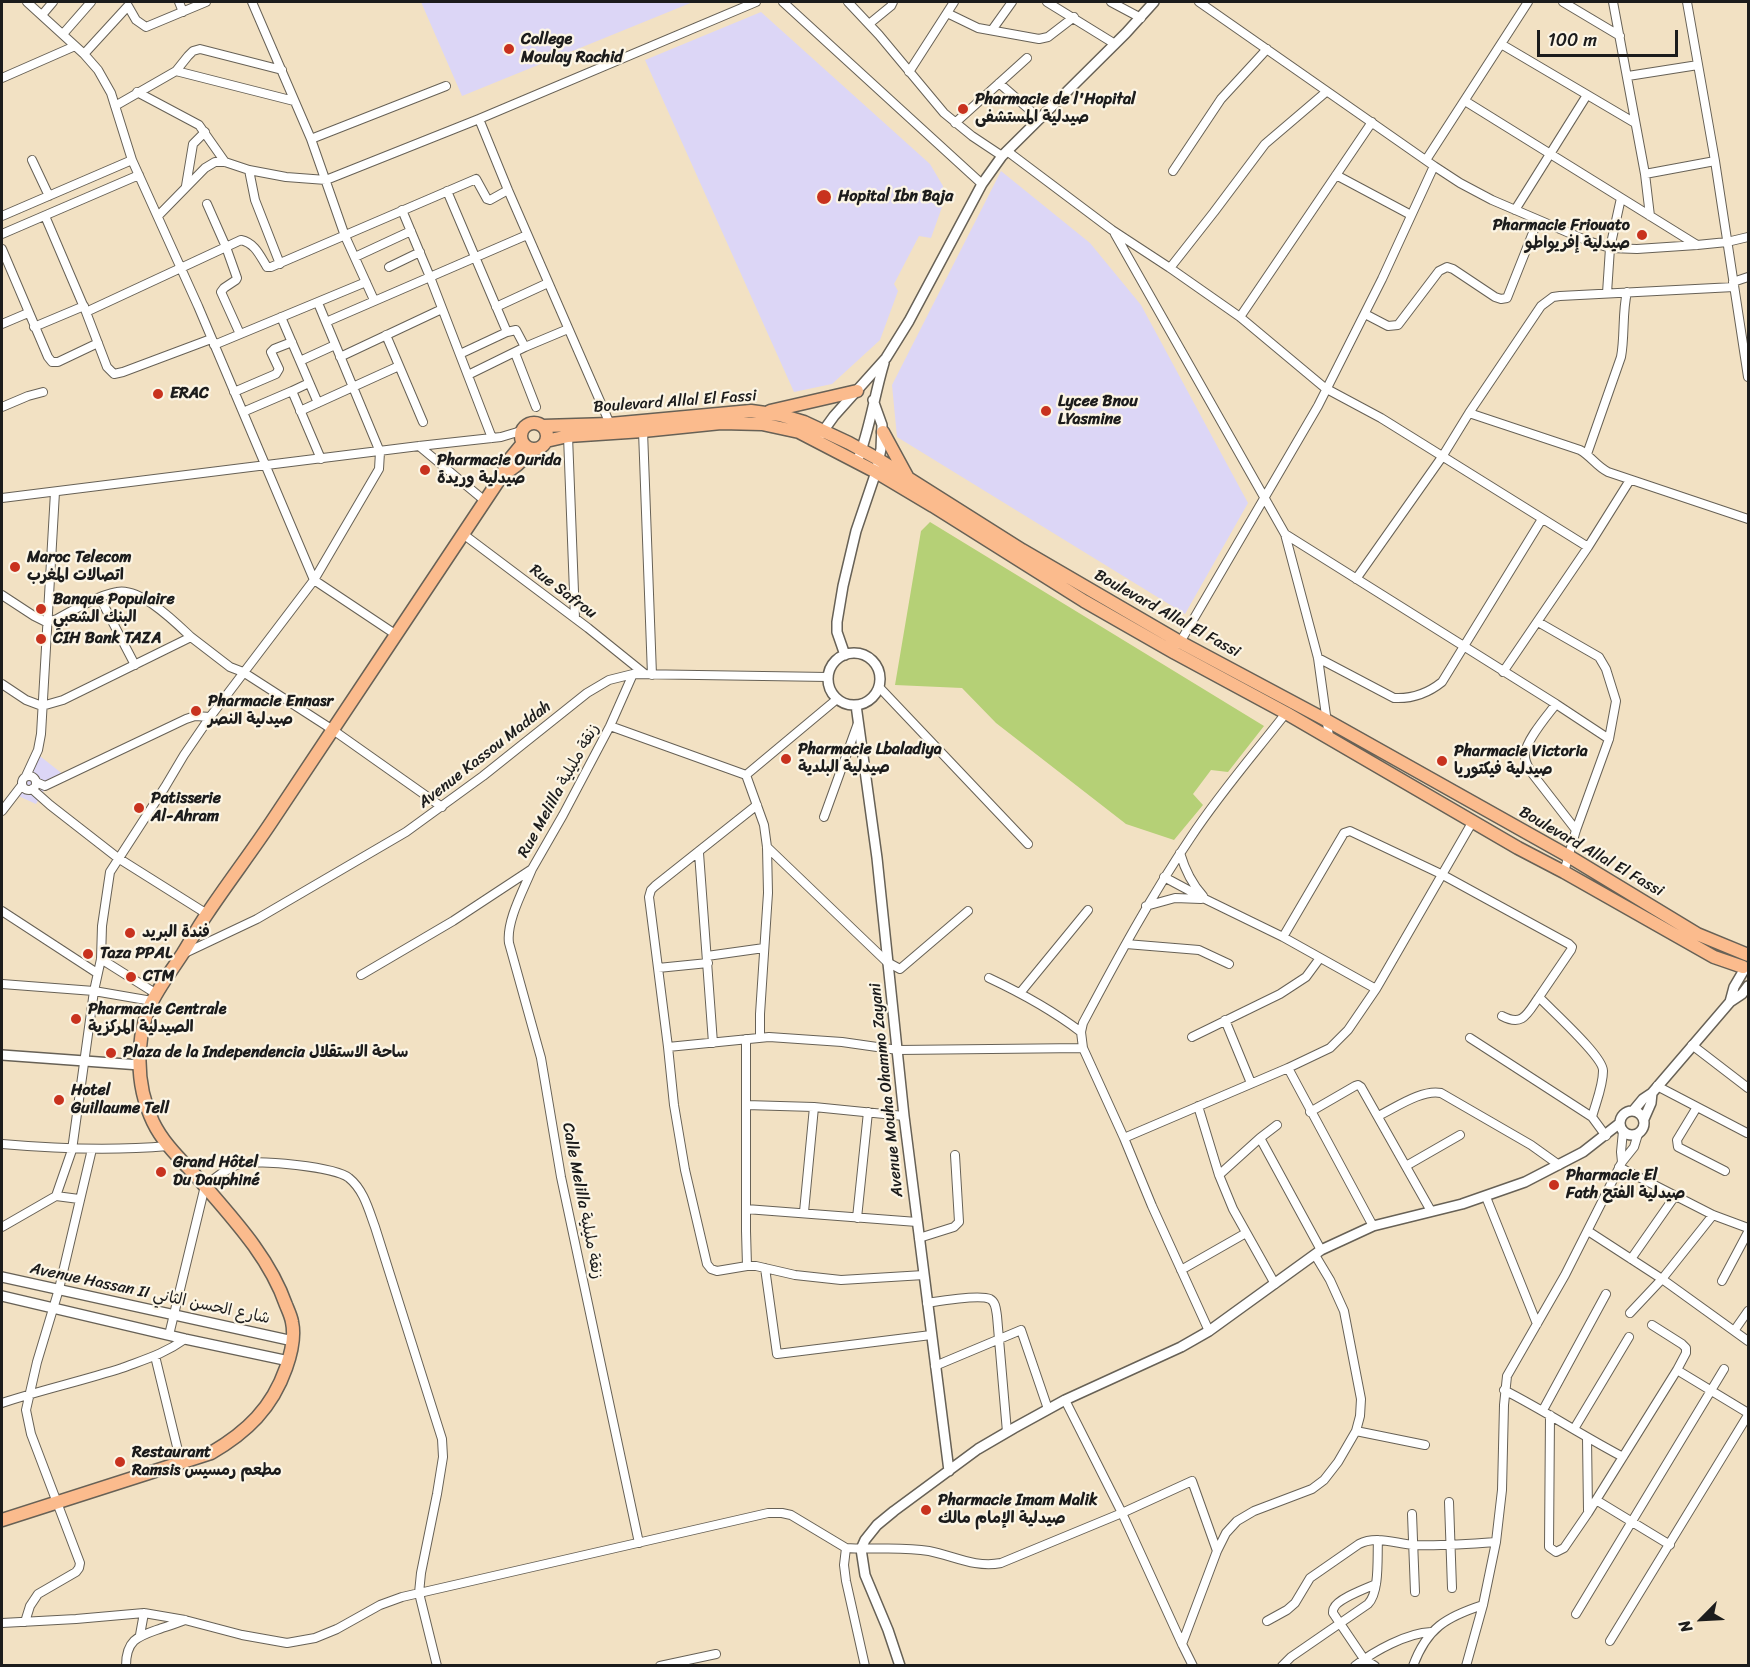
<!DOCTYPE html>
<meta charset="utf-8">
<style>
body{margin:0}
#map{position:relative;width:1750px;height:1667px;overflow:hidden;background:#f2e1c3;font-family:Sriracha,sans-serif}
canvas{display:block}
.frame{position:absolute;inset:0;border:3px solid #1c1c1c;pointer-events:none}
.north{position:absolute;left:1672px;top:1589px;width:60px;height:60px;-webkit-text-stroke:4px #fcf5e5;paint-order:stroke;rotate:246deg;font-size:16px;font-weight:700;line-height:24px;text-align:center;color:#1c1c1c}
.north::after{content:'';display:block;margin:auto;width:21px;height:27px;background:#1c1c1c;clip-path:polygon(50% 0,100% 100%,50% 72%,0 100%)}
.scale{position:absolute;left:1537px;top:30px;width:141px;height:27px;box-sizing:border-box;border:3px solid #1c1c1c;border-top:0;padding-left:8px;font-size:18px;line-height:21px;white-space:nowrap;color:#1c1c1c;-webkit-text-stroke:4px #fcf5e5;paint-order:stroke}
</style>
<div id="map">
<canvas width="1750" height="1667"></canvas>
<div class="frame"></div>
<div class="north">N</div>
<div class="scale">100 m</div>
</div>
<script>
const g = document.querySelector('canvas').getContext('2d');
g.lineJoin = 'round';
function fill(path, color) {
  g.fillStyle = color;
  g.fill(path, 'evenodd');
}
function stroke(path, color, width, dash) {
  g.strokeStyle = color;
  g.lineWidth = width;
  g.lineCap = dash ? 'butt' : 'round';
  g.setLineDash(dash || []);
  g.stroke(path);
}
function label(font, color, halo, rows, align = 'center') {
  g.font = font + ' Sriracha,"Playpen Sans Arabic",sans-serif';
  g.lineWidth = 4.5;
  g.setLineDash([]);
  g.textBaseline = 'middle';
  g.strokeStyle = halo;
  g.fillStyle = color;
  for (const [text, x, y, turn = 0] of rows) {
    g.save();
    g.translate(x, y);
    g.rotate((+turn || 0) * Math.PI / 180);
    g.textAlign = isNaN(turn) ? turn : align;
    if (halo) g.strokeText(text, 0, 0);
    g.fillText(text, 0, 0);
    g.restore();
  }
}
const built = new Path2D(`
 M421,2H693L462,96Z
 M761,12L930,164L943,186L942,207L931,238L919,236L894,284L898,291L880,340L832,384L794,392L645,60Z
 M1001,171L1090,243L1141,305L1248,503L1185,614L897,437L892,385Z
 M36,753L64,775L49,782L36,804L14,794Z`);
const green = new Path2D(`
 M930,522L1264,726L1228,772L1211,770L1193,794L1203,805L1174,840L1126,824L996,723L962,688L895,685L921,531Z`);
const minor = new Path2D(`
 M27,2L84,54L98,70L111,93L132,160L198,306L314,580L395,634
 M179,2L183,12
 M252,2L311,139L345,236L374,300
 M783,2L982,184
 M848,2L879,35L944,113L972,136L1002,156
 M1047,2L1115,44
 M1111,2L1141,18
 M1199,2L1434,166L1460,183L1492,200L1588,241L1610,248L1637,249L1697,245L1727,242L1748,237
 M1563,2L1620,36
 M1613,2L1645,174L1650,216
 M1687,2L1715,161L1748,377
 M947,13L978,28L1039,39L1048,37L1074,17
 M42,15L53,2
 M869,24L891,6L893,2
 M992,30L1012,2
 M63,34L91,2
 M1501,44L1635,123
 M84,54L128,6L136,20L146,27L206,2
 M176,71L294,101
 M909,72L954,2
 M1628,76L1698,65
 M2,78L75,46
 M999,83L1040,119
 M137,92L199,125L225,162
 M1465,101L1697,245
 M115,106L176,71L188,56L193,51L200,49L282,70
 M479,119L508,190L610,424
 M955,123L1027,58
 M311,139L446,86
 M1007,151L1112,230L1170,268L1240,317L1325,388L1381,418L1588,547
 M32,160L49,196
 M1426,160L1528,2
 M249,170L255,200L280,264
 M1173,171L1221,99L1267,49
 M1645,174L1715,161
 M1336,175L1411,215
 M186,186L193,144L205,132
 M447,191L507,332L460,354
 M207,204L226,247L237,278L236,280L224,288L221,292L240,334
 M402,210L430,277L492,438
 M1515,210L1587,95
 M2,216L132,160
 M45,216L86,312L107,367L114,374L123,372L211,339
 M158,216L205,168L215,162H225L249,170L286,177L326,180L479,119L756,2
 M2,234L139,175
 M1115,234L1285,534L1318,658L1329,737
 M2,249L48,357L52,362H58L98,343
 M355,257L411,231
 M389,267L420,252
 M1170,268L1214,212L1265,144L1326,92
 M1733,282L1748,277
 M1607,293L1610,248L1621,198
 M496,307L548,283
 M86,312L241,240C255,243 260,256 267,267H271L476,179L487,199L490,200L508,190
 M1365,314L1388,326L1398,325L1439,271L1447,267L1453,269L1495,297L1501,299L1507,298L1538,220
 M281,317L318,403
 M1240,317L1372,122
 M326,322L527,235
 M2,324L28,313
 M34,327L84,306
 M507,332L516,330L525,347
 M386,335L423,422
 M214,345L366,282
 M515,353L536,407
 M340,357L442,309
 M300,361L335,345
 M468,375L525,347L568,329
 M292,391L309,383
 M234,392L276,374L279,369L271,352L274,349L292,342
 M2,407L28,396L43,392
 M300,411L399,366
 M243,412L292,391L321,459
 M1469,413L1580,450C1591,456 1596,466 1608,472L1748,519
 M643,431L652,675
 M568,436L575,618
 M419,446L485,501
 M1587,454L1621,357C1625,336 1622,313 1627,292
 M2,498L419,446L501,437L521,431
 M463,534L588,628L645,674
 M1285,534L1556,704L1609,739
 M1356,579L1442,457L1469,413L1541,306L1553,297L1560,296L1734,287
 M2,595L34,616L46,622L57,619C73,610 99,595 117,592C140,587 175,622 191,637
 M100,598L135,665
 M1538,622L1599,657L1606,669L1616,701L1609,739L1576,830L1564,872
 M1179,644L1318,406L1382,279L1434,166
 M1318,658L1394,698C1412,699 1427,694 1442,682L1542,519
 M1503,672L1588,547L1630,480
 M2,684L26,700L42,706L63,700L191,637L230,667L243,672L333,730L442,807
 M879,687L1028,844
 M1556,704C1547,716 1526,740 1525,754C1524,761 1528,766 1531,772L1576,830
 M610,726L746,775L764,825L767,847L768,893L760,1014V1037
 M746,775L837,699
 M22 783a7 7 0 1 1 14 0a7 7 0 1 1-14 0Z
 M26,776L38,750L41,734L55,492
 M36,782L45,786L186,719L195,716L210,717
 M32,789L50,805L118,858L207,914
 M757,805L655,886L651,890L649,897L668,1047L674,1105L685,1170L707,1264L711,1269L717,1271L747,1266H756L795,1275L841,1280L924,1275
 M2,811L22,785
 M824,817L858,723
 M767,847L887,962L900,969L968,911
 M699,853L713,1043
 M1180,853C1185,870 1191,883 1203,896
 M532,869C524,889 506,921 509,943L541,1058L561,1177L639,1543
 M1146,906L1175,898L1201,899
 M2,911L97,973
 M1283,937L1344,833L1350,831L1441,874L1569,944L1572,947L1571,950L1539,997C1551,1010 1604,1057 1603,1071C1603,1086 1596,1102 1592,1117L1606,1136
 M1126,944L1199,950L1229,964
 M183,954L257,919L406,832L483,776L587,693L609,680L633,674L828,677
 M707,956L764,948
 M101,959L155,993
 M658,968L708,963
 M361,975L453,921L532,869L563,815L610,726L633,674
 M989,978C1021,993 1052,1010 1081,1032
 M2,984L94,991L152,1001
 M1376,989L1473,821
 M1020,993L1088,910
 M1502,1016C1523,1027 1527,1014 1539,997
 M1225,1020L1251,1083
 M1192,1037L1280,994L1306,977L1320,958
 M1470,1038L1592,1117
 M746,1039V1231L747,1266
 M1692,1045L1748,1088
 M668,1047L769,1037L842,1042L898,1050L1083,1048
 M1288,1068L1373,1226
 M1657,1086L1747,1133
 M746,1105L814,1107L904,1116
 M1198,1106L1219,1175L1233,1209L1275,1284
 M1697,1107L1677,1140L1678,1147L1725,1171
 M1310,1112L1355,1086L1358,1085L1361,1087L1431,1211
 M1378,1116C1395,1108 1422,1089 1441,1093L1531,1145L1559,1165
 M1124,1138L1288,1068L1330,1048L1348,1030L1376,989L1283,937L1205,899L1164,877
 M1260,1138L1321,1250
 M2,1144C59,1149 111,1151 168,1146
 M1622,1162L1621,1152L1623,1131
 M1406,1166L1460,1135
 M1619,1167L1713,1215L1748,1228
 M1219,1175L1260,1138L1277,1125
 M56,1196L72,1150L94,991L101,959L102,926L110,872L165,787L184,755L210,717L314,580L379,469L380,452L318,303
 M56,1196L79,1199
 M1486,1197L1537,1324
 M746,1209L917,1222
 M804,1212L814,1107
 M857,1218L868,1112
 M2,1227L56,1196
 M1588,1231L1662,1279L1748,1341
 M919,1238L954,1227L959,1222L955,1155
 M1631,1259L1675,1196
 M765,1268L777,1354L931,1335
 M1181,1270L1246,1233
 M1722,1281L1748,1232
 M927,1303C940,1301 979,1294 990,1299C996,1302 996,1310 997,1316L1007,1432
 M1630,1313L1662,1279L1713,1215
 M1209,1331L1152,1206L1124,1138L1083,1048L1081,1032L1083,1023C1117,959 1151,896 1191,837C1220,793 1254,754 1286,713
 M1734,1331L1748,1311
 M169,1335L205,1186C215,1178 228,1167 240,1164C258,1159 336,1167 349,1178C364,1190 369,1211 375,1227L442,1439L443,1457L437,1494L421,1573L419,1593L437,1666
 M155,1356L181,1463
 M935,1366L1021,1330L1048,1409
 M1677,1370L1748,1413
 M1504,1390C1545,1411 1583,1436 1623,1457
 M1065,1400L1122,1513L1182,1644L1193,1666
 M2,1403C41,1390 82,1381 122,1368C146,1359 164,1354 185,1339
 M1543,1410L1606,1294
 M1550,1415L1549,1547L1556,1552L1564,1548L1588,1513L1677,1370L1686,1353V1348L1682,1344L1652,1325
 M1574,1429L1629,1337
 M1356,1431L1425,1445
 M1587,1438L1588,1511
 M1596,1500L1670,1545
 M1449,1502L1452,1588
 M1412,1514L1415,1592
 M1576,1614L1724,1369
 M1267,1621L1287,1610L1295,1603L1310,1578L1359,1544C1377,1535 1396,1544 1415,1545C1442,1546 1469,1544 1496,1542
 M25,1622L30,1606L38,1594L76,1572L79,1568L80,1563L31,1434L26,1410L37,1362L59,1289L92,1149
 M2,1623L76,1619L144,1613L185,1620L242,1635L287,1643L315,1638L337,1629L380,1605L402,1597L768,1513H782L791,1515L846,1548
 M140,1635L144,1613
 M1610,1641L1748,1415
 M1182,1644L1217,1551L1226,1533L1237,1521L1254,1511L1312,1489L1324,1480L1338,1462L1356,1431L1360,1416L1361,1399L1344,1311L1330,1280L1315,1255
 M126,1666C126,1638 140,1636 162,1628C169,1626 177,1623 185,1620
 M660,1666L716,1654
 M865,1666L846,1581L844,1565L846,1548C874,1550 901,1546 929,1551C954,1556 975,1568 1001,1563L1122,1513L1192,1481L1217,1551
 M1282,1666L1291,1657L1368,1604C1380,1592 1377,1557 1378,1540
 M1355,1666C1374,1651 1407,1633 1431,1632
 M1375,1666L1364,1659L1333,1613C1333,1611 1333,1609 1334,1608C1337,1599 1367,1588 1376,1584
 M1413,1666C1427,1628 1446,1617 1483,1605
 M1466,1666L1483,1605L1496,1542L1502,1490L1504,1405L1507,1376L1565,1275L1622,1162L1634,1147L1638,1134`);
const tertiary = new Path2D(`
 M821,434L834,416L886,358L909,321L982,184L1002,156L1126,33L1154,2
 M857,462C870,430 874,396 884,363
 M828 679a26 26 0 1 1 52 0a26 26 0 1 1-52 0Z
 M845,655L837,632V622L843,586L856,531L876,472L881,449L882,425L873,400
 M856,705L877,858L904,1116L949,1471
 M1730,1002L1734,987L1744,970
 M2,1055L140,1065
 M1620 1123a12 12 0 1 1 24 0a12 12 0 1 1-24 0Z
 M1633,1111L1643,1099L1652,1093L1730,1002L1742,994L1748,986
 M1644,1119L1651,1103L1652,1093
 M2,1277L293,1341
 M2,1296L185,1339L289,1361
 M900,1666L888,1630L865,1575L861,1549L865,1540L877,1525L894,1511L978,1449L1014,1428L1065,1400L1181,1347L1209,1331L1321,1250L1373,1226L1462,1204L1525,1182L1583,1152L1620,1123`);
const primary = new Path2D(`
 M770,411L857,391
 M521 436a13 13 0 1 1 26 0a13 13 0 1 1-26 0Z
 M543,426L610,424L751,411L780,415L804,422L849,443L878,459L1022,550L1180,642L1326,720L1570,857L1697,934L1748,955
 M883,432L908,478
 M546,441L568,436L643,431L721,423L762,424L799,432L876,472L933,506L1084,601L1175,653L1286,713L1518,848L1564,872L1714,957L1743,967
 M502,476L517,465L534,449
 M2,1520L211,1453C247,1432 272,1408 286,1368C291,1354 295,1336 292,1322C291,1316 288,1310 286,1305C270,1259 236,1222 204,1185C187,1165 165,1147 153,1122C142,1099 138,1073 140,1048C143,1005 161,987 183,953C191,940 198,927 207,914C229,881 253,850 274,818C350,705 425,590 501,477L509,460L523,443`);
const markers = [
 [509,49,6,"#c8321e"],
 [963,109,6,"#c8321e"],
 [824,197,8,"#c8321e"],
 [1642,235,6,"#c8321e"],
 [158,394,6,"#c8321e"],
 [1046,411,6,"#c8321e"],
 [425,470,6,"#c8321e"],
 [15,567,6,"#c8321e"],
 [41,609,6,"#c8321e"],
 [41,639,6,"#c8321e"],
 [196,711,6,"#c8321e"],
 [786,759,6,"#c8321e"],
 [1442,761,6,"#c8321e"],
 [139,808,6,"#c8321e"],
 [130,933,6,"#c8321e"],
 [88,954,6,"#c8321e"],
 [131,977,6,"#c8321e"],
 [76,1019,6,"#c8321e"],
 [111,1053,6,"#c8321e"],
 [59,1100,6,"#c8321e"],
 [161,1172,6,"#c8321e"],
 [1554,1185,6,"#c8321e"],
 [120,1462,6,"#c8321e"],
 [926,1510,6,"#c8321e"]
];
const poiNames = [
 ["College",521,40],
 ["Moulay Rachid",521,58],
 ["Pharmacie de l'Hopital",975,100],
 ["صيدلية المستشفى",975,118],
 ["Hopital Ibn Baja",838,197],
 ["Pharmacie Friouato",1630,226,"right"],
 ["صيدلية إفريواطو",1630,244,"right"],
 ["ERAC",170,394],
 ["Lycee Bnou",1058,402],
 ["LYasmine",1058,420],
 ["Pharmacie Ourida",437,461],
 ["صيدلية وريدة",437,479],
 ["Maroc Telecom",27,558],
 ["اتصالات المغرب",27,576],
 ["Banque Populaire",53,600],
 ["البنك الشعبي",53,618],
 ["CIH Bank TAZA",53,639],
 ["Pharmacie Ennasr",208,702],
 ["صيدلية النصر",208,720],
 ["Pharmacie Lbaladiya",798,750],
 ["صيدلية البلدية",798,768],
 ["Pharmacie Victoria",1454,752],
 ["صيدلية فيكتوريا",1454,770],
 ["Patisserie",151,799],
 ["Al-Ahram",151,817],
 ["فندة البريد",142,933],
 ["Taza PPAL",100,954],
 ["CTM",143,977],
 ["Pharmacie Centrale",88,1010],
 ["الصيدلية المركزية",88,1028],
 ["Plaza de la Independencia ساحة الاستقلال",123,1053],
 ["Hotel",71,1091],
 ["Guillaume Tell",71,1109],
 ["Grand Hôtel",173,1163],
 ["Du Dauphiné",173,1181],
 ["Pharmacie El",1566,1176],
 ["Fath صيدلية الفتح",1566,1194],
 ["Restaurant",132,1453],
 ["Ramsis مطعم رمسيس",132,1471],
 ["Pharmacie Imam Malik",938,1501],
 ["صيدلية الإمام مالك",938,1519]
];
const streetNames = [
 ["Boulevard Allal El Fassi",675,402,-4],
 ["Rue Safrou",563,592,37],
 ["Boulevard Allal El Fassi",1167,614,29],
 ["Avenue Kassou Maddah",485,755,-38],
 ["Rue Melilla زنقة مليلية",559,791,-61],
 ["Boulevard Allal El Fassi",1591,852,30],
 ["Avenue Mouha Ohammo Zayani",887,1090,-96],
 ["Calle Melilla زنقة مليلية",582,1201,79],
 ["Avenue Hassan II شارع الحسن الثاني",150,1294,12]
];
fill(built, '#dcd6f6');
fill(green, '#b5d076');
stroke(minor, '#676156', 10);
stroke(tertiary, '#676156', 12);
stroke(primary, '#676156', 15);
stroke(minor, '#fff', 8);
stroke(tertiary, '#fff', 9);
stroke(primary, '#fbbb8d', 12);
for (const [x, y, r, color] of markers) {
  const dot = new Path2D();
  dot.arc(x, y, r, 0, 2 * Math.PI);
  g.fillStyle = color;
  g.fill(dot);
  stroke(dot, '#fcf5e5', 2);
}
label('bold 16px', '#1c1c1c', '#fcf5e5', poiNames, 'left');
label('16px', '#1c1c1c', '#fcf5e5', streetNames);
</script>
